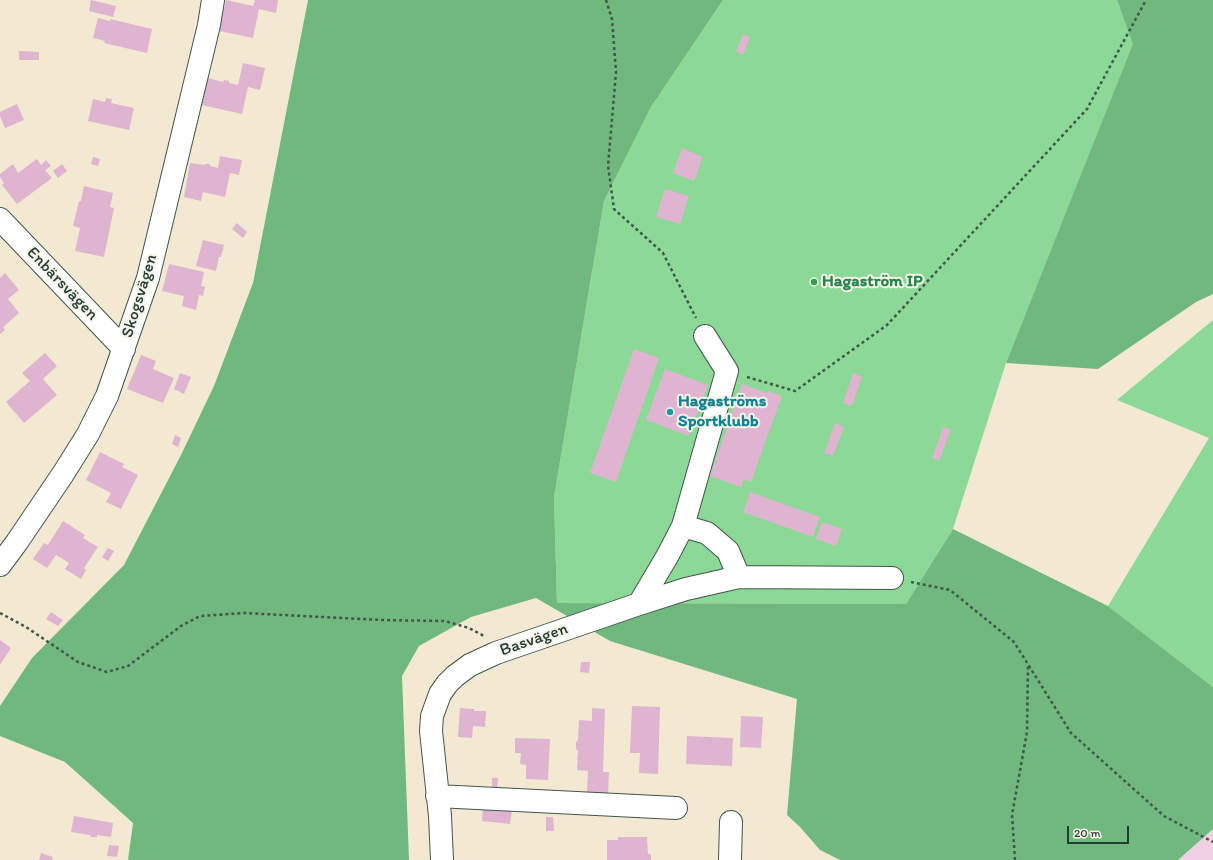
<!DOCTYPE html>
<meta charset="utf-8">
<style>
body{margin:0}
#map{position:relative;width:1213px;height:860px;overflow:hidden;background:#f3e8d2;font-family:Itim,sans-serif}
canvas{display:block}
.scale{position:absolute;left:1067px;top:826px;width:62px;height:18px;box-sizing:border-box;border:2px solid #1f3d34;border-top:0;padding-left:5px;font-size:12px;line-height:14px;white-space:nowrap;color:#1f3d34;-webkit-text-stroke:3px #f7f3e8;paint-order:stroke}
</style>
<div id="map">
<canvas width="1213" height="860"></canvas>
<div class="scale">20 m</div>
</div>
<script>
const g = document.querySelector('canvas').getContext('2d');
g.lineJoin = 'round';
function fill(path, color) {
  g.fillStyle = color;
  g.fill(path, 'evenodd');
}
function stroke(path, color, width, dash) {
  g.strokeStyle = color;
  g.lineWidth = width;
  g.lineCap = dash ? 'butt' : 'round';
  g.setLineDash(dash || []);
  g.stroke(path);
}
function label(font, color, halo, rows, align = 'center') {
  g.font = font + ' Itim,sans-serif';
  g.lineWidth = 4;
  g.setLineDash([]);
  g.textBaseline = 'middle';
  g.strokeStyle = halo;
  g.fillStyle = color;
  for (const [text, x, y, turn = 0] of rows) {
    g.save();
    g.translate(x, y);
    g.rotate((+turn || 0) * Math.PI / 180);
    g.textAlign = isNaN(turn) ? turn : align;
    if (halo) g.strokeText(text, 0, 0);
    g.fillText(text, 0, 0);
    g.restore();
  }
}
const built = new Path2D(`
 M1213,829V860H1178Z`);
const green = new Path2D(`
 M723,0H1117L1134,44L1006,363L953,529L906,604L557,603L554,497L604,201L651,107Z
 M1213,320V687L1108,606L1209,438L1117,400Z`);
const forest = new Path2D(`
 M308,0H723L651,107L604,201L554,497L557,603L906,604L953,529L1108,606L1213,687V829L1178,860H840L820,850L800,827L787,815L797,699L610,641L536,598L471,617L419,646L402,676L409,860H128L133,823L65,762L0,736V706L32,658L124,565L181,455L214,386L253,283Z
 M1117,0H1213V294L1196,302L1098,369L1006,363L1133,44Z`);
const building = new Path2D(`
 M91,0L116,6L113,17L89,11Z
 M226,0L253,6L255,0H278L276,13L259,9L253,38L219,31L221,21L213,18L215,6L224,8Z
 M98,18L110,21V19L152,29L147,53L104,43L105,41L93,38Z
 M743,34L750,37L743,55L736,52Z
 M19,51L39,52V60H19Z
 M243,63L265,68L260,90L248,87L242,114L202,105L208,78L223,82L224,80L229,81V83L238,85Z
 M106,98L112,99L111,103L134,108L129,130L88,121L93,99L105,102Z
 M17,104L24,120L5,128L0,116V112Z
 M682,148L703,157L694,181L673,173Z
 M220,156L242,160L239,175L230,173L225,197L203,192L201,201L184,197L190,163L205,165V164H210V166L218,168Z
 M93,157L100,159L98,166L91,164Z
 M37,159L41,165L46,160L51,166L45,170L52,178L17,204L2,185L4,183L0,177V174L13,164L18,173Z
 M62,164L67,171L58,178L53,171Z
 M84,186L113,193L110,207L114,208L104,257L75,251L80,228L73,226L79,201H81Z
 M665,189L689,196L680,224L656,217Z
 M237,223L247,232L243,238L232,229Z
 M203,240L224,245L221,257H219L216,271L196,266Z
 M169,264L204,272L201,286L205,287L203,296L199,295L196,310L182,306L184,296L162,291Z
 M5,273L19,290L8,299L19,313L3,327L5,330L0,334V278Z
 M634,349L659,358L616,482L590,473Z
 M45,353L57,366L43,379L57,395L24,423L6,402L30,381L22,373Z
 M141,355L156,361L153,369L174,378L163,403L127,389Z
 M665,369L708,385L689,436L646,420Z
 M180,373L191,377L184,394L174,389Z
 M853,373L862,377L852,406L843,403Z
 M742,384L767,393L768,391L782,396L751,482L744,479L741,487L710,476Z
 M835,423L844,427L833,456L824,453Z
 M943,427L951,430L939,461L932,458Z
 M175,435L181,438L178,447L172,444Z
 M100,452L124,464L122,467L138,475L121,509L106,502L111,493L86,480Z
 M750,492L820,517L813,537L743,512Z
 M63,521L85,535L83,538L98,547L84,568L86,570L81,579L65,569L69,563L56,555L47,568L33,559L44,543L48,545Z
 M822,522L842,529L836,546L816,539Z
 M108,548L114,551L108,561L102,557Z
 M51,612L63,620L58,626L46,619Z
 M0,640L11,648L0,665Z
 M581,662H590L589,673L580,672Z
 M632,706L660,707L658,774L639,773L640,753H630Z
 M460,708L474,709V711H486L485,727L473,726L472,738L458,737Z
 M592,708L605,709L603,772H609L608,794L587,793L588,771L577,770L578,751L576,749V742L578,740L579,720L592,721Z
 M741,716L763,717L761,748L740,747Z
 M687,736L733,738L732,766L686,764Z
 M515,738L550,739L548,780L526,779V765L520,764L521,753H515Z
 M492,778H498L497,788L492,787Z
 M483,807L512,810L510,824L482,821Z
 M74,816L113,823L111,837L97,835V837H91L90,835L71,832Z
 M546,817H553L554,831H546Z
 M618,837H647L648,854H651V860H607V840H618Z
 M109,845L119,846L117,857L107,856Z
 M41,853L53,857L52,860H39Z`);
const path = new Path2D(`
 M606,0L612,19L616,72L608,166L614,209L663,253L696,318
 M747,377L795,391L887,325L1087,109L1146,0
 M911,582L950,590L1014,642L1071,733L1164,816L1213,842
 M0,613L26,627L78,662L107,672L128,666L181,626L200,616L244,613L381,620L445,621L469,628L484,636
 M1015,860L1012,815L1027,732L1028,666`);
const minor = new Path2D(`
 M0,219L124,349
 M683,526L727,371L705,336
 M0,565L17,542L63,474L88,434L107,396L148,278L209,25L213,0
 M639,604L668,555L683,526L707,533L728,551L739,577
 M437,796L676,808
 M442,860L440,816L431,731L432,716L440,694L447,684L455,676L470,665L496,653L639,604L686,589L739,577L892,578
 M730,860L731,822`);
const markers = [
 [814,282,4,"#2e9e5b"],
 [670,412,4,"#0f9aa8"]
];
const leisureNames = [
 ["Hagaström IP",822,282]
];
const streetNames = [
 ["Enbärsvägen",62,284,46],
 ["Skogsvägen",140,296,-73],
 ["Basvägen",534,640,-19]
];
const cultureNames = [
 ["Hagaströms",678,402],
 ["Sportklubb",678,422]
];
fill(built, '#f1d0e3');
fill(green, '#8cd896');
fill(forest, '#71b87f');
fill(building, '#dfb4d0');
stroke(minor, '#3f574c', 24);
stroke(path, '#3f574c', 2.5, [3, 3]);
stroke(minor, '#fff', 22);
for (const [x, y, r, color] of markers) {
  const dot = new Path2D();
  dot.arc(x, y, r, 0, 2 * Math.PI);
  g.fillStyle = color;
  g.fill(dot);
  stroke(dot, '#f7f3e8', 1.5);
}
label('bold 17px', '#27864d', '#f7f3e8', leisureNames, 'left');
label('17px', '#1f3d34', '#f7f3e8', streetNames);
label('bold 17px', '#0d838f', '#f7f3e8', cultureNames, 'left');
</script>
